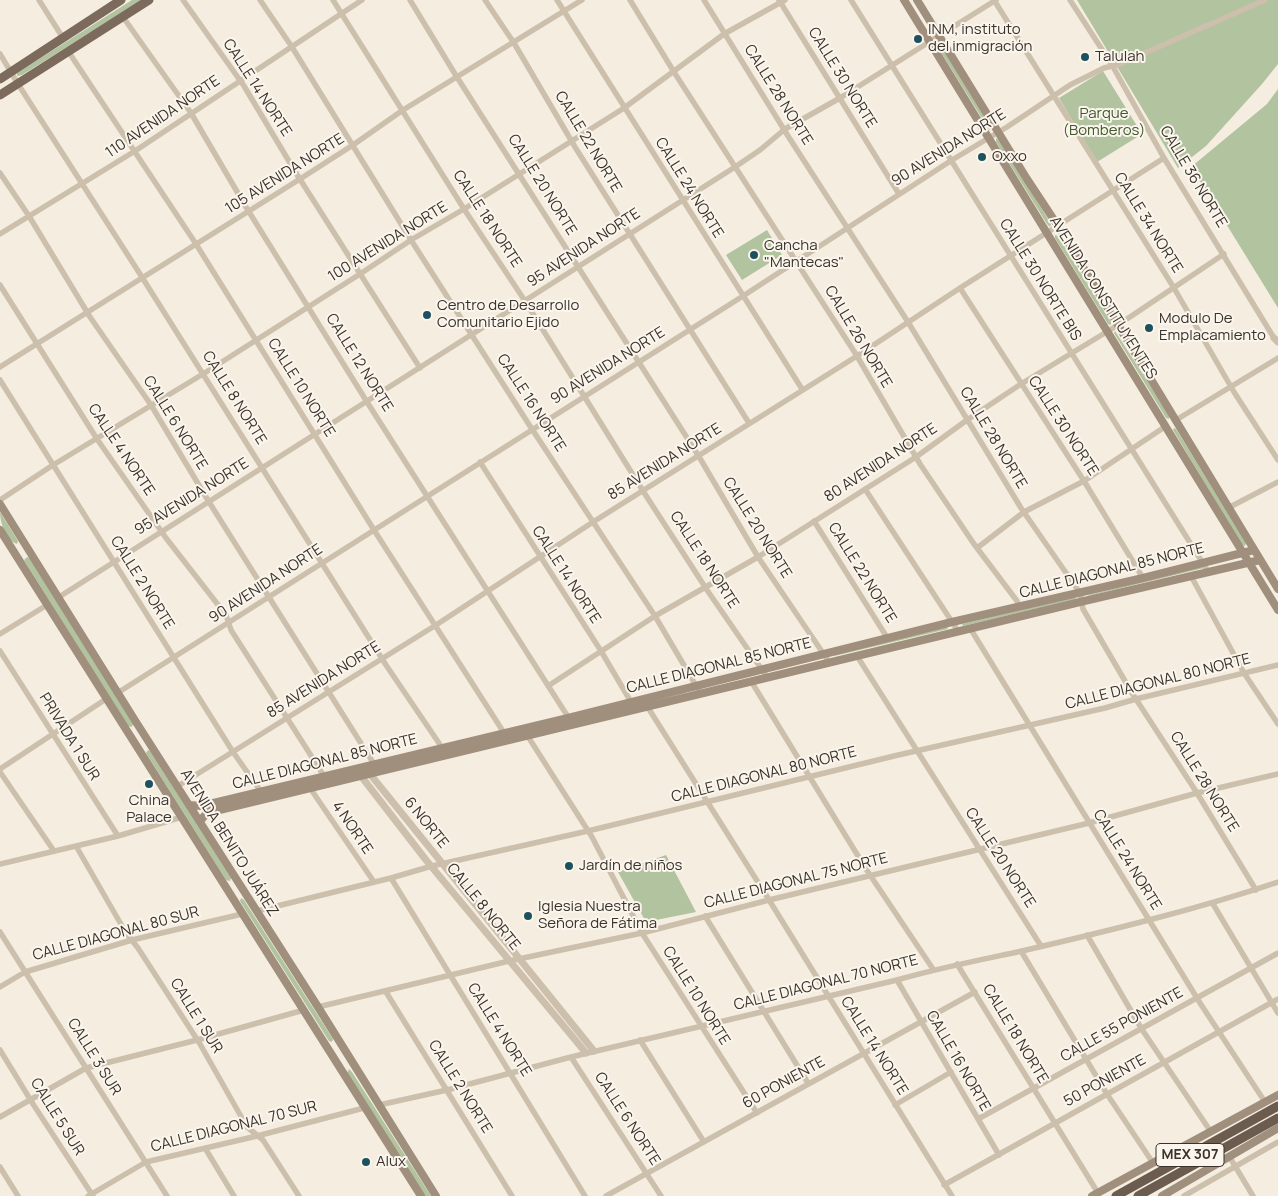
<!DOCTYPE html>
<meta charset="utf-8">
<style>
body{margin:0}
canvas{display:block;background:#f4ede0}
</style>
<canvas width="1278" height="1196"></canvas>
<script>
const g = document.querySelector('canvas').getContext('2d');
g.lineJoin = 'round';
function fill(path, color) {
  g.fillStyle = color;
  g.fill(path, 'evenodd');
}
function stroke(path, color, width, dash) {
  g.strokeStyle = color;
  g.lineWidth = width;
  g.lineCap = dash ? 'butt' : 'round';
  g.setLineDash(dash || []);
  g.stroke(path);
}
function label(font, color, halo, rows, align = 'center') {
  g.font = font + ' Manrope,sans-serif';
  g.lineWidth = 4;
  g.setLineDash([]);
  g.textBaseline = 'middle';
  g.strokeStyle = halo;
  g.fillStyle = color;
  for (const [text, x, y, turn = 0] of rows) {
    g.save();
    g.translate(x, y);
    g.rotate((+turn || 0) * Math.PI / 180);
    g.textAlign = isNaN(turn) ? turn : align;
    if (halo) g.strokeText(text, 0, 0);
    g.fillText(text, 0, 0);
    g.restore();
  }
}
const green = new Path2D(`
 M132,0H142L22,75L17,76V73Z
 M1077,0H1278V64L1262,84L1206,146L1178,168Z
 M936,43L940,44L991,127L990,130L988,128L937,46Z
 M1103,71L1142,134L1097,162L1059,98Z
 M1278,89V308L1191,167L1267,104Z
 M996,138L1000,141L1051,224L1050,227L1047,224L996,142Z
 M767,230L782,255L742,280L726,255Z
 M1055,235L1058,236L1111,322V325L1108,324L1055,238Z
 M1115,331L1169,415V419L1166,418L1114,333Z
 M1174,428L1176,429L1246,543L1245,546L1242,545L1173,430Z
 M0,512L18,541L17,544C6,540 0,523 0,512Z
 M27,557L30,558L133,724L132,727L128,726L24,560Z
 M1202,567L1204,568L1088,596L1089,595Z
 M1075,597L1076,599L963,626L962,624Z
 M947,627L948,629L834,656L837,654Z
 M148,750L150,751L231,878L230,881L226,880L146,753Z
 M666,855L696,912L646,922L618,872Z
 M241,898L244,900L333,1039L332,1042L329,1041L240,901Z
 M349,1069L352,1072L431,1196H425L347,1073Z`);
const minor = new Path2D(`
 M39,0L63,38
 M183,0L244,86L296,173L420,368
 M260,0L292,47L411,240L528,423L655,616L698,689
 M333,0L464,209L525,301L643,491L707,590L767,677
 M410,0L455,74L698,455L758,557L829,662
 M485,0L514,43L575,147L749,423
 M557,0L802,389
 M630,0L674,72L857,356L920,464L974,544L1017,601L1020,608
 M704,0L788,136L908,322L1021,508L1080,593L1083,609L1132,693L1197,793L1256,890
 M779,0L899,194
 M851,0L1209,573
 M994,0L1174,288L1234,392L1278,460
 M1070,0L1112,65L1164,158L1274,338
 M123,17L191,113L246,207L367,402L570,720
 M68,51L196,244L374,530L506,736
 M0,54L18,84L140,274L386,665L447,755
 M0,173L29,216L90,317L151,405L209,502L374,764
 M0,234L135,151L362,0
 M0,285L97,439L166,538L226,615L231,630L324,776
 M960,288L1084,481L1143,578
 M0,367L300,179L353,145L403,110L582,0
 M0,380L233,752L262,793
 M1176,420L1278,358
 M480,462L601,651L631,702
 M865,489L958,631
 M0,500L53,465L203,374L360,274L411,240L464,209L624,108L724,34L785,0
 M1228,508L1278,482
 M814,521L888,639
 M977,548L1024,512L1084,481L1166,426
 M1191,576L1244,673L1278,724
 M59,597L735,167L760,150L785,129L840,98L996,0
 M970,628L1200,1003L1265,1102
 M0,634L47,605
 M0,651L118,836
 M857,656L1041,946
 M751,681L866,869L933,969
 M548,686L655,616L758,557L916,457L967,420L1021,384L1118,325L1224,254
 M119,692L743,296L952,160L1007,127L1070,85L1104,68L1120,64L1265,0
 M647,706L766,895L952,1196
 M527,735L592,837L642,933L757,1113
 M0,769L106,699
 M0,772L54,851
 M178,786L436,625L593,522L857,356L960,288L1164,158
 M310,788L374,882
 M76,846L126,933L138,948L200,1044L247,1127L263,1140L299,1196
 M0,864L118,836L182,817
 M391,878L585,1196
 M1213,904L1278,1013
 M257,911L391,878L432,866L588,831L894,756L1105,708L1136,699L1278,665
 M705,916L808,1083
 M0,932L167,1196
 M1087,935L1141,1028L1211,1132
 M1021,951L1107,1094L1153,1163
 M957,964L1098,1193
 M897,980L999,1155
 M0,987L25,972L132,940L242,914
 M386,992L512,1196
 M318,1007L509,961L642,933L769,900L1089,823L1197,793L1278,774
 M640,1040L704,1142
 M0,1050L33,1104L93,1196
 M571,1057L661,1196
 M379,1105L447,1090L571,1057L897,980C938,968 980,960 1022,951C1108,931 1194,910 1278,882
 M895,1105L951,1072
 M0,1117L86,1068L197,1040L304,1010
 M978,1119L1278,953
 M205,1148L234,1196
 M1229,1156L1253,1196
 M0,1167L18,1196
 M944,1185L1278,999
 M88,1196L146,1162L257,1136L364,1108
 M606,1196L975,992
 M1184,1196L1278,1142`);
const tertiary = new Path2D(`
 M1274,338L1278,342
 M370,774L594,1051
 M361,776L426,860L586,1053`);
const secondary = new Path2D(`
 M904,0L1278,610
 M917,0L1027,179L1058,226L1278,589
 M0,504L136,722L318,1007L436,1196
 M0,530L421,1196
 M190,805L201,806L568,718L952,622L1143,578L1254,550
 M200,821L207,813L1080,602L1260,560
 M1092,1196L1278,1095
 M1162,1196L1278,1128`);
const primary = new Path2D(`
 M0,79L121,0
 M0,95L149,0`);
const trunk = new Path2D(`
 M1116,1196L1278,1106
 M1138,1196L1278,1118`);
const markers = [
 [918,39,5,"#1f505d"],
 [1085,57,5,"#1f505d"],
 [982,157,5,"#1f505d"],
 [754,255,5,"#1f505d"],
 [427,315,5,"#1f505d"],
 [1149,328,5,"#1f505d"],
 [149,784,5,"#1f505d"],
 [569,866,5,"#1f505d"],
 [528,916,5,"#1f505d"],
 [366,1162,5,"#1f505d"]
];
const shields = [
 [1190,1155,68]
];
const shieldNames = [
 ["MEX 307",1190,1155]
];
const poiNames = [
 ["INM, instituto",928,30],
 ["del inmigración",928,47],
 ["Talulah",1095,57],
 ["Oxxo",992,157],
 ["Cancha",764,246],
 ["\"Mantecas\"",764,263],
 ["Centro de Desarrollo",437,306],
 ["Comunitario Ejido",437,323],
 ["Modulo De",1159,319],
 ["Emplacamiento",1159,336],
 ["China",149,801,"center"],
 ["Palace",149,818,"center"],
 ["Jardín de niños",579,866],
 ["Iglesia Nuestra",538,907],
 ["Señora de Fátima",538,924],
 ["Alux",376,1162]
];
const streetNames = [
 ["CALLE 30 NORTE",842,78,58],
 ["CALLE 14 NORTE",257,88,57],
 ["CALLE 28 NORTE",778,95,58],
 ["110 AVENIDA NORTE",163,117,-34],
 ["CALLE 22 NORTE",588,142,59],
 ["90 AVENIDA NORTE",949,148,-32],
 ["105 AVENIDA NORTE",285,174,-32],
 ["CALLE 36 NORTE",1193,177,59],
 ["CALLE 20 NORTE",542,185,58],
 ["CALLE 24 NORTE",689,188,58],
 ["CALLE 18 NORTE",487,219,57],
 ["CALLE 34 NORTE",1148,223,58],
 ["100 AVENIDA NORTE",388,242,-32],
 ["95 AVENIDA NORTE",584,248,-33],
 ["CALLE 30 NORTE BIS",1040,280,58],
 ["AVENIDA CONSTITUYENTES",1103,298,58],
 ["CALLE 26 NORTE",858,337,59],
 ["CALLE 12 NORTE",359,363,58],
 ["90 AVENIDA NORTE",608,366,-32],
 ["CALLE 10 NORTE",301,388,58],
 ["CALLE 8 NORTE",234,398,58],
 ["CALLE 16 NORTE",531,403,57],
 ["CALLE 6 NORTE",175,423,58],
 ["CALLE 30 NORTE",1063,426,57],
 ["CALLE 28 NORTE",993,438,59],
 ["CALLE 4 NORTE",121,450,56],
 ["85 AVENIDA NORTE",665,462,-32],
 ["80 AVENIDA NORTE",881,463,-33],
 ["95 AVENIDA NORTE",192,497,-32],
 ["CALLE 20 NORTE",757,528,58],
 ["CALLE 18 NORTE",704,560,57],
 ["CALLE DIAGONAL 85 NORTE",1112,571,-14],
 ["CALLE 22 NORTE",862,573,58],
 ["CALLE 14 NORTE",566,575,57],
 ["CALLE 2 NORTE",142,583,58],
 ["90 AVENIDA NORTE",266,584,-33],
 ["CALLE DIAGONAL 85 NORTE",719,666,-14],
 ["85 AVENIDA NORTE",324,680,-32],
 ["CALLE DIAGONAL 80 NORTE",1158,682,-14],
 ["PRIVADA 1 SUR",69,737,58],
 ["CALLE DIAGONAL 85 NORTE",325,762,-14],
 ["CALLE DIAGONAL 80 NORTE",764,775,-14],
 ["CALLE 28 NORTE",1204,782,58],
 ["6 NORTE",426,823,51],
 ["4 NORTE",352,828,56],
 ["AVENIDA BENITO JUÁREZ",229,843,58],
 ["CALLE 20 NORTE",1000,858,57],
 ["CALLE 24 NORTE",1127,860,58],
 ["CALLE DIAGONAL 75 NORTE",796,881,-14],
 ["CALLE 8 NORTE",483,907,51],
 ["CALLE DIAGONAL 80 SUR",116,934,-15],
 ["CALLE DIAGONAL 70 NORTE",826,983,-14],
 ["CALLE 10 NORTE",696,996,58],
 ["CALLE 1 SUR",196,1016,58],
 ["CALLE 55 PONIENTE",1122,1025,-29],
 ["CALLE 4 NORTE",499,1030,58],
 ["CALLE 18 NORTE",1015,1034,59],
 ["CALLE 14 NORTE",874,1046,58],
 ["CALLE 3 SUR",94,1057,58],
 ["CALLE 16 NORTE",958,1061,60],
 ["50 PONIENTE",1105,1081,-29],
 ["60 PONIENTE",784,1083,-29],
 ["CALLE 2 NORTE",460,1087,58],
 ["CALLE 5 SUR",57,1117,58],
 ["CALLE 6 NORTE",627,1119,57],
 ["CALLE DIAGONAL 70 SUR",234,1127,-14]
];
const parkNames = [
 ["Parque",1104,114],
 ["(Bomberos)",1104,131]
];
fill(green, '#b2c3a0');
stroke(minor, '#ccbfac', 5.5);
stroke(tertiary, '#ccbfac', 7);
stroke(secondary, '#a08f7d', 8);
stroke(primary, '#7c6b5c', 9);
stroke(trunk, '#6c5c4f', 9);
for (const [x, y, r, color] of markers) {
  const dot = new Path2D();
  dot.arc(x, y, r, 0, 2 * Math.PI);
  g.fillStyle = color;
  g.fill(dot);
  stroke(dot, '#fbf6ed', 2);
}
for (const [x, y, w] of shields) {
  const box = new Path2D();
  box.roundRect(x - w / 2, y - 11.5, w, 23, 4);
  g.fillStyle = '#fbf6ed';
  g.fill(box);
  stroke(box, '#3a322b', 1);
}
label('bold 14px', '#3a322b', null, shieldNames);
label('15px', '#3a322b', '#fbf6ed', poiNames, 'left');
label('15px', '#3a322b', '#fbf6ed', streetNames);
label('15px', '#43592e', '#fbf6ed', parkNames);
</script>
